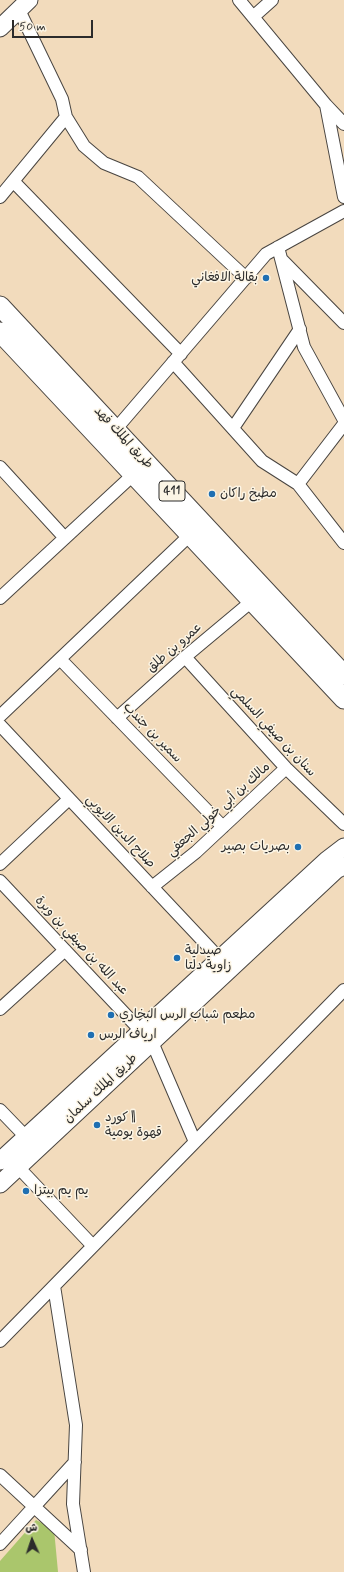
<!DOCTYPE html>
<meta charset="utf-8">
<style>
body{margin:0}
#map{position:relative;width:344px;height:1572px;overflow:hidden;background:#f2dbbc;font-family:Mynerve,"Playpen Sans Arabic",sans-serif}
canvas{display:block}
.north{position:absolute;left:12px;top:1520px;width:40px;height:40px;-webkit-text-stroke:3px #fcf5e5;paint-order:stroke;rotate:357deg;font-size:11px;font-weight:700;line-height:16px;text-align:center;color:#2b2b2b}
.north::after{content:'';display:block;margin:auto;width:14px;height:18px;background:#2b2b2b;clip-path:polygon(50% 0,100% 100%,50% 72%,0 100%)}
.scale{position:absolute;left:12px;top:20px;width:81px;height:18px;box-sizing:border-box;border:2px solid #2b2b2b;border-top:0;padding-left:5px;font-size:12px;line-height:14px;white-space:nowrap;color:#2b2b2b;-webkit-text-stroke:3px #fcf5e5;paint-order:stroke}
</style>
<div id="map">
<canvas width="344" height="1572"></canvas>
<div class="north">ش</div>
<div class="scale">50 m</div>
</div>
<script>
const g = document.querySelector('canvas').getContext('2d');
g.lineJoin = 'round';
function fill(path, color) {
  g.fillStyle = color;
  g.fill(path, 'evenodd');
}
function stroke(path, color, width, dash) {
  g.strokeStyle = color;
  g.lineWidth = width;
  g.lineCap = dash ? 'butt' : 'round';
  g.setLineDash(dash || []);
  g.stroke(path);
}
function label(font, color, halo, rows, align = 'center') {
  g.font = font + ' Mynerve,"Playpen Sans Arabic",sans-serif';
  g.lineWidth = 3;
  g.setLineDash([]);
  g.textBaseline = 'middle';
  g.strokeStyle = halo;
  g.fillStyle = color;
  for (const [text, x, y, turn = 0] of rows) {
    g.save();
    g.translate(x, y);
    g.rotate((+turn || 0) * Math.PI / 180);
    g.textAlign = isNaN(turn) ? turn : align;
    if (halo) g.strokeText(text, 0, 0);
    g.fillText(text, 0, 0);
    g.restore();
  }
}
const green = new Path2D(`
 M36,1520L54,1529L58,1572H0V1561Z`);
const street = new Path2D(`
 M239,0L326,105L344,197
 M19,10L62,99L66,117L84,146L104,163L138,177L246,278
 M253,17L272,0
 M326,105L344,124
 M13,181L181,354
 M0,197L66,117
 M278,247L304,347L344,420
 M282,260L344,323
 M173,362L262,461L298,484L344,543
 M233,428L300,329
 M115,430L266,254L344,211
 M0,467L65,538
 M298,484L344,424
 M0,598L134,474
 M185,657L286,768L344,824
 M60,659L223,827
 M0,716L190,535
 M117,718L185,657L252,601
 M0,725L220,959
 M0,864L69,799
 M0,881L141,1031
 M152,887L196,852L286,768
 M0,1009L65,950
 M152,1042L195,1142
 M0,1110L26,1137
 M18,1167L93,1246
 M54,1286L76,1425L73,1504L84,1572
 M0,1341L344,990
 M0,1475L81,1550
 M0,1544L75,1462`);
const secondary = new Path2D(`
 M0,28L29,0
 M0,1161L327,860L344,847
 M0,1184L336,870L344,866`);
const primary = new Path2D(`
 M0,306L344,675
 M0,332L344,699`);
const markers = [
 [266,278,4,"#1f6fb2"],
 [212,494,4,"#1f6fb2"],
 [298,847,4,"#1f6fb2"],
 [177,958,4,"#1f6fb2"],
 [111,1015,4,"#1f6fb2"],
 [91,1035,4,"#1f6fb2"],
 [97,1125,4,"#1f6fb2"],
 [26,1191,4,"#1f6fb2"]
];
const shields = [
 [172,491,26]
];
const shieldNames = [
 ["411",172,491]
];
const poiNames = [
 ["بقالة الافغاني",258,278,"right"],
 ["مطبخ راكان",220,494],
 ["بصريات بصير",290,847,"right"],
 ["صيدلية",185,951],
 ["زاوية دلتا",185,966],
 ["مطعم شباب الرس البخاري",119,1015],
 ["ارياف الرس",99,1035],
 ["كورد ||",105,1118],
 ["قهوة يومية",105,1133],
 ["يم يم بيتزا",34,1191]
];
const streetNames = [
 ["طريق الملك فهد",123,438,47],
 ["عمرو بن طلق",175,648,-41],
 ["سنان بن صيفي السلمي",273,732,47],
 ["سمير بن جندب",152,733,46],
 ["مالك بن أبي خولي الجعفي",219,810,-42],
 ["صلاح الدين الايوبي",120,832,47],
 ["عبد الله بن صيفي بن وبرة",81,946,47],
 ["طريق الملك سلمان",101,1089,-43]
];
fill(green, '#aac66c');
stroke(street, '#494541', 14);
stroke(secondary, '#494541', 19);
stroke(primary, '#494541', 21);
stroke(street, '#fff', 12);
stroke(secondary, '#fff', 17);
stroke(primary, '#fff', 19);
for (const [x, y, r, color] of markers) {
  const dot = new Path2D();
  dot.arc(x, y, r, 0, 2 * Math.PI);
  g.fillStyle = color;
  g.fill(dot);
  stroke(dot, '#fcf5e5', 1.5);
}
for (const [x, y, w] of shields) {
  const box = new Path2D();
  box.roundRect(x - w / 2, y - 10, w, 20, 3);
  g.fillStyle = '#fcf5e5';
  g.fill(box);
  stroke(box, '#2b2b2b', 1);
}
label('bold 12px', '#2b2b2b', null, shieldNames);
label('13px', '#2b2b2b', '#fcf5e5', poiNames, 'left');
label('13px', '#2b2b2b', '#fcf5e5', streetNames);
</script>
